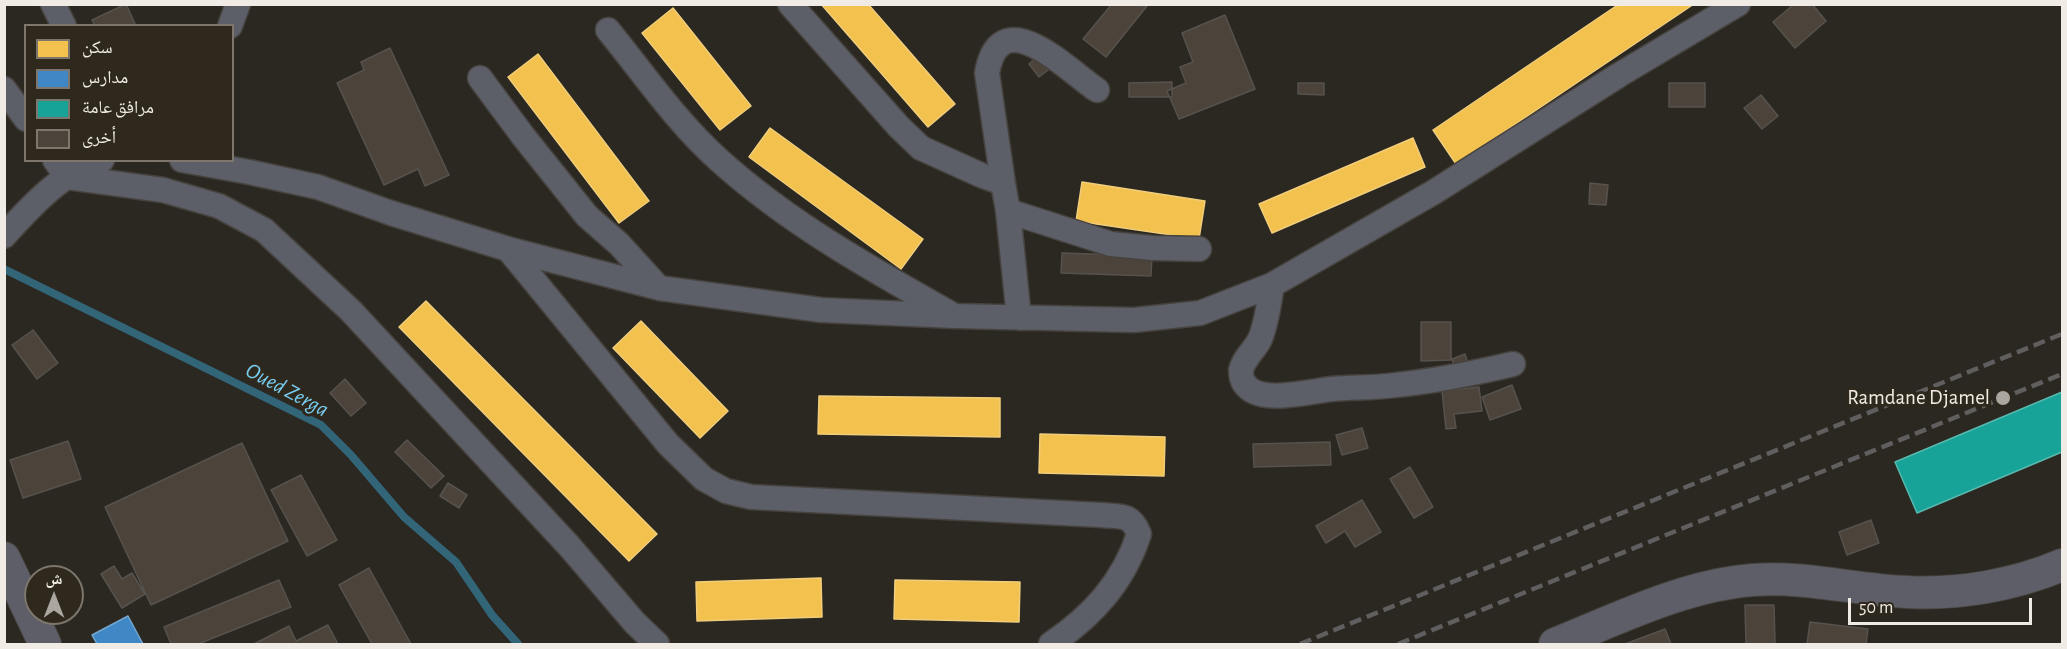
<!DOCTYPE html>
<meta charset="utf-8">
<style>
body{margin:0}
#map{position:relative;width:2067px;height:649px;overflow:hidden;background:#2b2721;font-family:"Alegreya Sans","Noto Naskh Arabic",sans-serif}
canvas{display:block}
.frame{position:absolute;inset:0;border:6px solid #f0ebe4;pointer-events:none}
.legend{position:absolute;left:24px;top:24px;width:210px;height:138px;box-sizing:border-box;background:#2f281d;border:2px solid #7c766d;margin:0;padding:8px 10px;list-style:none;font-size:18px;color:#f0ebe4}
.legend li{display:flex;align-items:center;gap:12px;height:30px}
.legend b{width:30px;border:2px solid #7c766d}
.north{position:absolute;left:24px;top:565px;width:60px;height:60px;box-sizing:border-box;background:#2f281d;border:2px solid #7c766d;border-radius:50%;rotate:0deg;font-size:16px;font-weight:700;line-height:24px;text-align:center;color:#f0ebe4}
.north::after{content:'';display:block;margin:auto;width:21px;height:27px;background:#aba6a0;clip-path:polygon(50% 0,100% 100%,50% 72%,0 100%)}
.scale{position:absolute;left:1848px;top:598px;width:184px;height:27px;box-sizing:border-box;border:3px solid #f0ebe4;border-top:0;padding-left:8px;font-size:18px;line-height:21px;white-space:nowrap;color:#f0ebe4;-webkit-text-stroke:4px #2f281d;paint-order:stroke}
</style>
<div id="map">
<canvas width="2067" height="649"></canvas>
<div class="frame"></div>
<ul class="legend">
<li><b style="height:16px;background:#f2c14e"></b>سكن</li>
<li><b style="height:16px;background:#3f88c5"></b>مدارس</li>
<li><b style="height:16px;background:#17a398"></b>مرافق عامة</li>
<li><b style="height:16px;background:#4c443a"></b>أخرى</li>
</ul>
<div class="north">ش</div>
<div class="scale">50 m</div>
</div>
<script>
const g = document.querySelector('canvas').getContext('2d');
g.lineJoin = 'round';
function fill(path, color) {
  g.fillStyle = color;
  g.fill(path, 'evenodd');
}
function stroke(path, color, width, dash) {
  g.strokeStyle = color;
  g.lineWidth = width;
  g.lineCap = dash ? 'butt' : 'round';
  g.setLineDash(dash || []);
  g.stroke(path);
}
function label(font, color, halo, rows, align = 'center') {
  g.font = font + ' "Alegreya Sans",sans-serif';
  g.lineWidth = 6;
  g.setLineDash([]);
  g.textBaseline = 'middle';
  g.strokeStyle = halo;
  g.fillStyle = color;
  for (const [text, x, y, turn = 0] of rows) {
    g.save();
    g.translate(x, y);
    g.rotate((+turn || 0) * Math.PI / 180);
    g.textAlign = isNaN(turn) ? turn : align;
    if (halo) g.strokeText(text, 0, 0);
    g.fillText(text, 0, 0);
    g.restore();
  }
}
const homes = new Path2D(`
 M821,4H868L955,104L928,127Z
 M1619,4H1694L1456,164L1433,130Z
 M673,8L751,106L720,130L642,33Z
 M538,54L649,201L619,223L508,77Z
 M770,128L923,239L901,269L749,157Z
 M1413,138L1425,167L1272,233L1259,204Z
 M1082,182L1205,201L1199,239L1076,221Z
 M426,301L657,534L629,561L399,327Z
 M641,321L728,411L700,438L613,348Z
 M819,396L1000,398V437L818,434Z
 M1040,434L1165,437L1164,476L1039,473Z
 M821,578L822,617L697,621L696,582Z
 M895,580L1020,582L1019,622L894,619Z`);
const schools = new Path2D(`
 M128,616L143,644H97L92,635Z`);
const public = new Path2D(`
 M2062,392V452L1917,513L1895,462Z`);
const stream = new Path2D(`
 M4,269L321,425L351,455L404,517L456,562L492,615L518,644`);
const building = new Path2D(`
 M126,4L136,26H95L92,20Z
 M1112,4L1147,6L1106,57L1083,39Z
 M1794,4H1812L1826,21L1795,48L1773,22Z
 M1225,15L1255,89L1179,119L1167,91L1186,83L1180,67L1193,62L1182,33Z
 M390,48L449,175L425,186L418,169L384,185L337,83L364,70L361,62Z
 M1041,53L1052,67L1039,77L1029,64Z
 M1172,82V97H1129V83Z
 M1298,83H1324V95L1298,94Z
 M1669,83H1705V107H1669Z
 M1761,95L1778,116L1762,129L1744,108Z
 M1590,183L1608,185L1606,205L1589,204Z
 M1062,253L1152,256L1151,276L1061,273Z
 M1421,322H1451V360L1421,361Z
 M33,330L58,363L37,379L12,345Z
 M1465,354L1469,367L1456,371L1452,359Z
 M345,379L366,403L351,416L330,393Z
 M1512,385L1521,409L1490,420L1482,397Z
 M1479,387L1482,411L1454,414L1456,428L1446,429L1442,391Z
 M1362,428L1368,448L1342,455L1336,435Z
 M407,440L444,476L431,488L395,452Z
 M68,441L81,479L23,498L10,460Z
 M1330,442L1331,465L1254,467L1253,444Z
 M242,443L288,541L151,605L105,507Z
 M1410,467L1433,507L1414,518L1390,479Z
 M301,475L337,540L307,556L271,490Z
 M448,483L467,495L459,508L440,496Z
 M1362,500L1381,532L1355,547L1345,531L1326,543L1316,526Z
 M1871,520L1879,543L1847,555L1839,532Z
 M114,566L122,579L132,573L145,594L122,608L101,574Z
 M369,568L411,644H372L339,585Z
 M279,580L291,607L198,644H171L164,627Z
 M1745,605H1774L1775,644H1746Z
 M1810,622L1868,629L1866,644H1807Z
 M328,625L338,644H254L289,626L296,641Z
 M1665,629L1671,644H1625Z`);
const minor = new Path2D(`
 M53,4L64,26
 M790,4L899,127L921,148L983,176L1003,183L1008,211L1019,318
 M230,26L238,4
 M608,30C644,74 677,123 720,161C789,223 871,269 951,314
 M480,78L523,136L587,216L619,244L659,288
 M4,89L26,119
 M55,160L67,177L163,190L219,206L264,230L351,311L570,547L635,623L657,644
 M182,160L249,172L318,187L391,213L508,249L659,288L821,310L955,316L1134,320L1200,313L1272,285L1434,192L1619,75L1738,4
 M1003,183L987,73C1000,0 1065,68 1097,90
 M1008,211L1111,244L1152,248L1199,249
 M4,236C31,206 63,171 102,160
 M508,249L668,444L704,479L726,491L751,497L1101,515C1121,517 1131,513 1139,534C1123,583 1092,616 1051,644
 M1272,285C1269,303 1267,322 1260,339C1255,350 1244,357 1241,370C1241,374 1242,380 1244,383C1258,406 1310,391 1332,389C1353,387 1375,388 1396,385C1435,381 1475,373 1513,364`);
const major = new Path2D(`
 M4,558L45,644
 M1555,644C1617,619 1685,585 1753,580C1806,576 1855,590 1907,592C1958,595 2015,585 2062,565`);
const rail = new Path2D(`
 M1300,644L2062,334
 M1398,644L2062,374`);
const markers = [
 [2003,398,8,"#aba6a0"]
];
const poiNames = [
 ["Ramdane Djamel",1990,398]
];
const waterNames = [
 ["Oued Zerga",287,390,28]
];
fill(homes, '#f2c14e');
stroke(homes, '#f1ce7b', 1.5);
fill(schools, '#3f88c5');
stroke(schools, '#74a6ce', 1.5);
fill(public, '#17a398');
stroke(public, '#58b9af', 1.5);
stroke(stream, '#326578', 8);
fill(building, '#4c443a');
stroke(building, '#56524d', 1.5);
stroke(minor, '#46423d', 27);
stroke(major, '#46423d', 34);
stroke(minor, '#5c5e68', 24);
stroke(major, '#5d5e67', 32);
stroke(rail, '#605e5f', 4.5, [12, 6]);
for (const [x, y, r, color] of markers) {
  const dot = new Path2D();
  dot.arc(x, y, r, 0, 2 * Math.PI);
  g.fillStyle = color;
  g.fill(dot);
  stroke(dot, '#2f281d', 2);
}
label('21px', '#f0ebe4', '#2f281d', poiNames, 'right');
label('italic 22px', '#77cef2', '#2f281d', waterNames);
</script>
